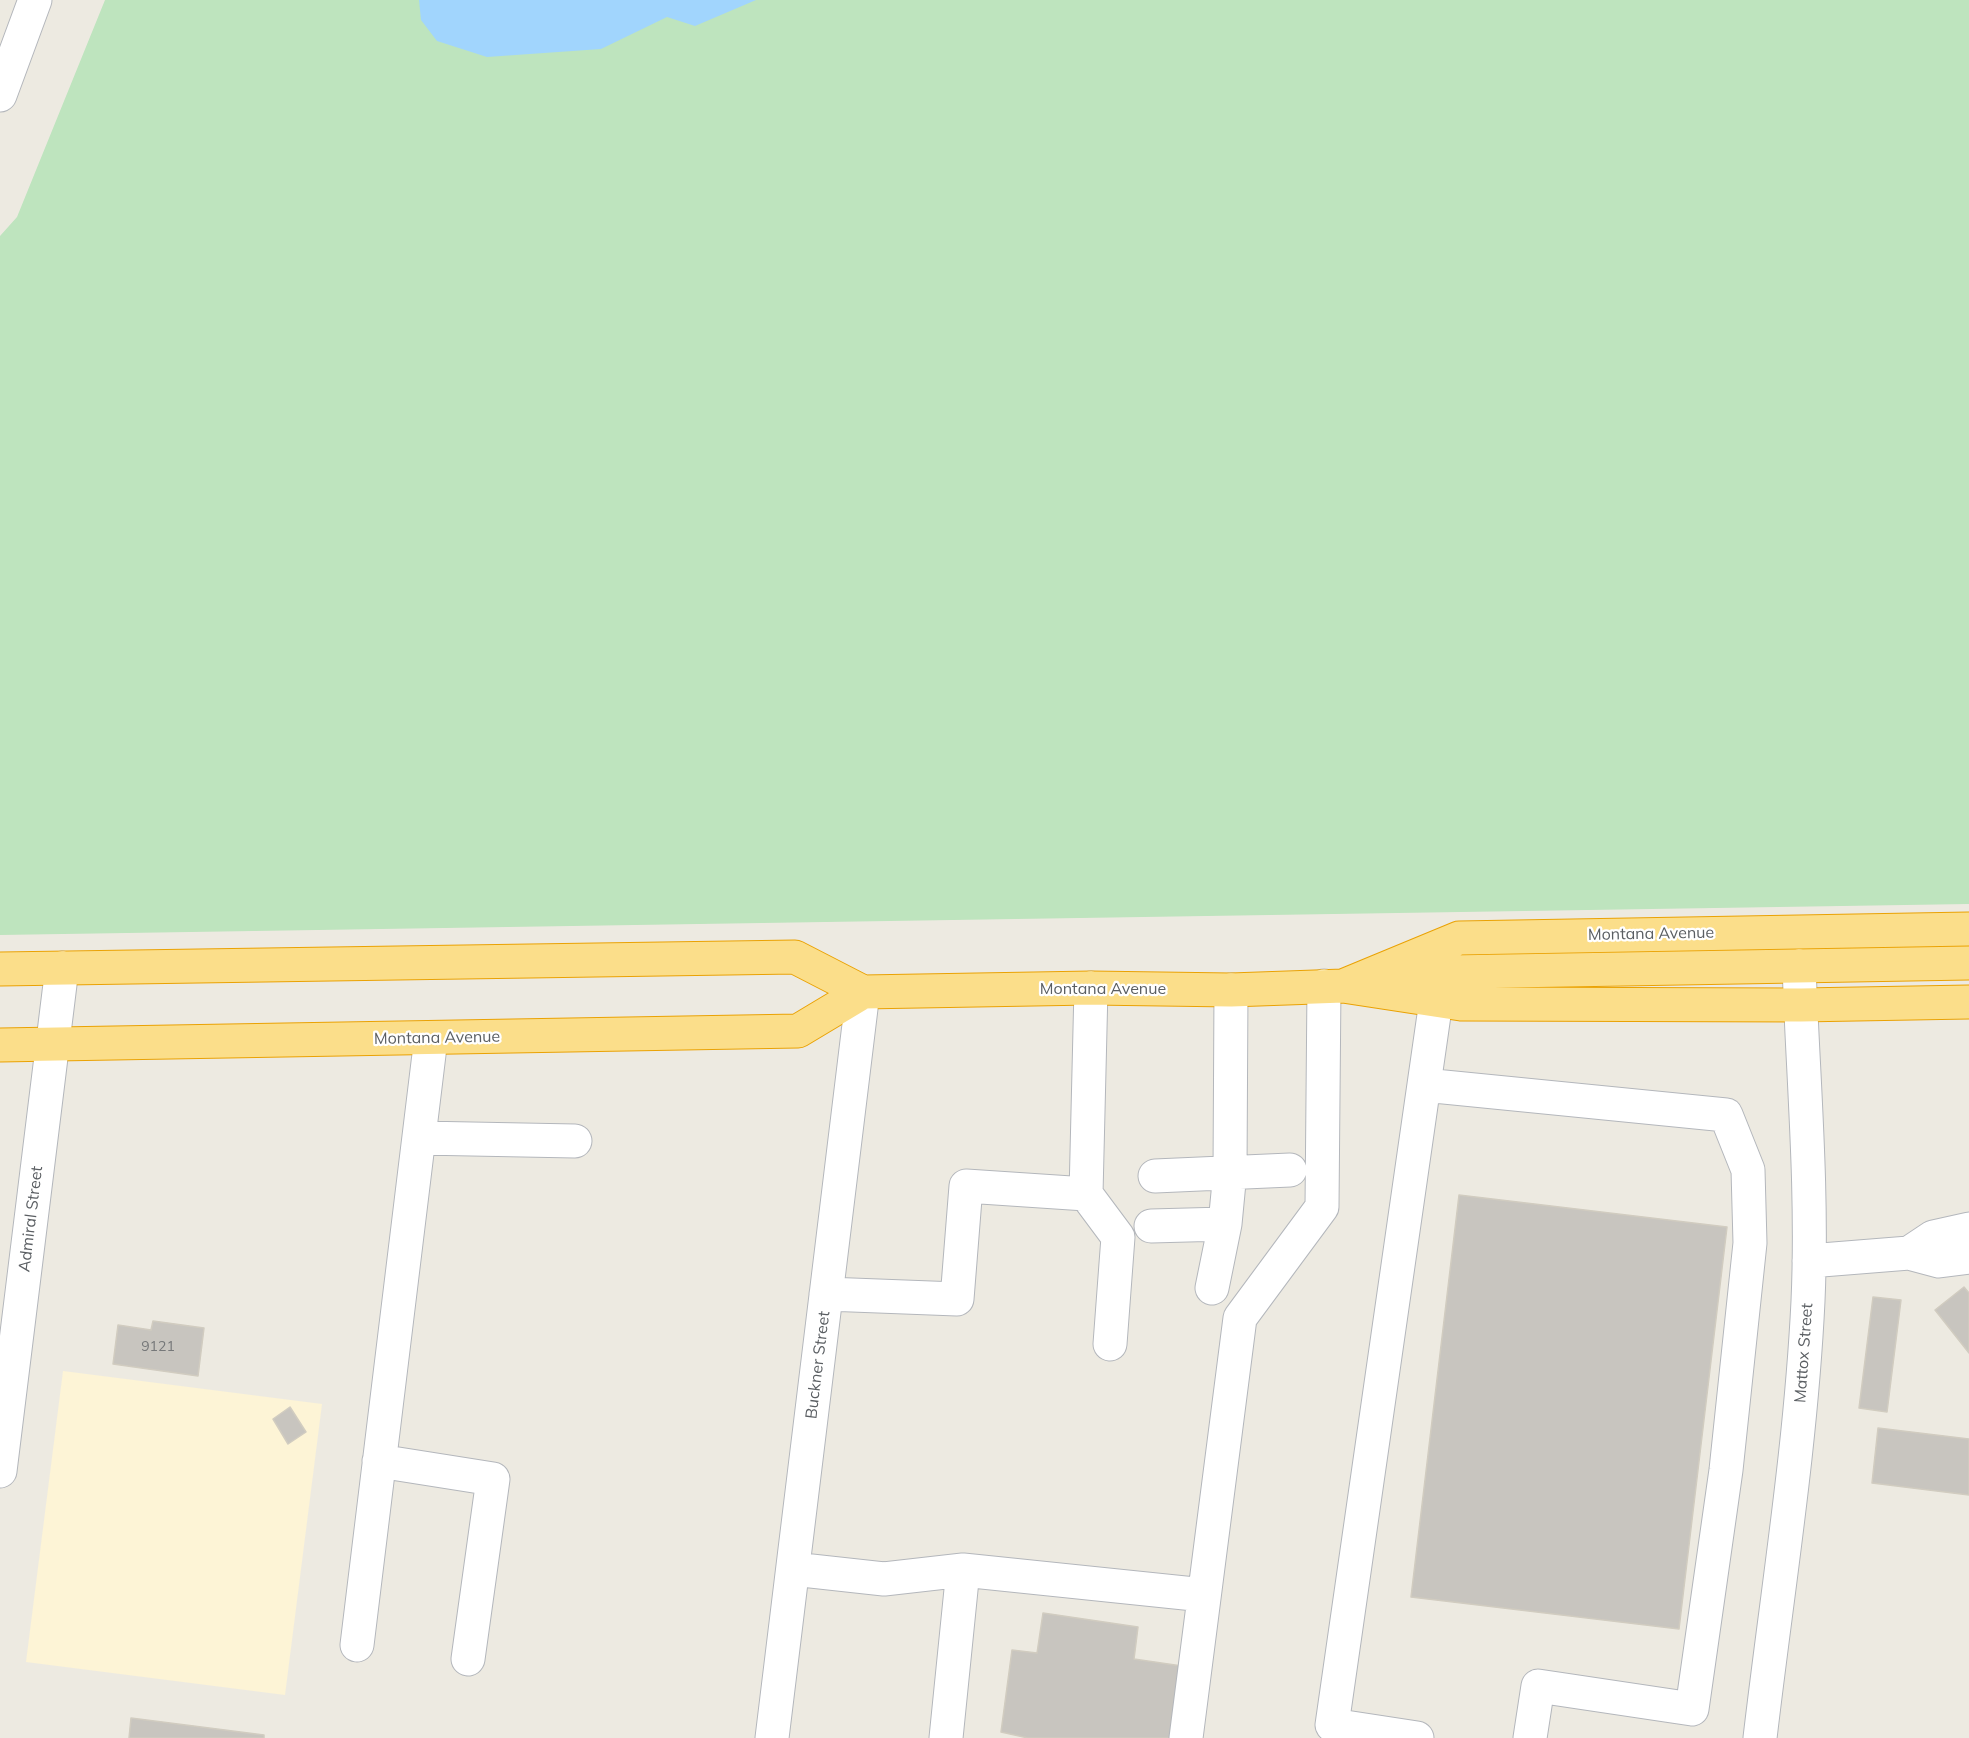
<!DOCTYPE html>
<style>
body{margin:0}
canvas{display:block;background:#edeae1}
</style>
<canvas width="1969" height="1738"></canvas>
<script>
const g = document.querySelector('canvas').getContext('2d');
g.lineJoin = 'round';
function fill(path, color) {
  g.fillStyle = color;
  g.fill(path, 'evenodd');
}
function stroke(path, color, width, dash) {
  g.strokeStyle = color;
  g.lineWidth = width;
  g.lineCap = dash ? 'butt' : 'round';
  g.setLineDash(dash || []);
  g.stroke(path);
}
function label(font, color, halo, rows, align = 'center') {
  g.font = font + ' Mulish,sans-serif';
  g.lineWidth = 4.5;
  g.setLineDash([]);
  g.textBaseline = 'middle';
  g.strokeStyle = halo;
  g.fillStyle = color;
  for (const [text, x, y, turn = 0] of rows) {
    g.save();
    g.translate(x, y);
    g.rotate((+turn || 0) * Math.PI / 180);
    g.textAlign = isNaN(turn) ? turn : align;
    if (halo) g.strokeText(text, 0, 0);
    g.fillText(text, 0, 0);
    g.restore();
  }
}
const commercial = new Path2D(`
 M63,1371L322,1404L285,1695L26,1662Z`);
const green = new Path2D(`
 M105,0H1969V904L0,935V236L17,217Z`);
const water = new Path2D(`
 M419,0H756L695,26L667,17L601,49L487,57L437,41L421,20Z`);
const building = new Path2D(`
 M1459,1195L1727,1227L1679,1629L1411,1597Z
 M1964,1287L1969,1293V1353L1935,1310Z
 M1873,1297L1901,1300L1887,1412L1859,1408Z
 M153,1321L204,1328L198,1376L113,1364L118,1325L151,1330Z
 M290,1407L306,1432L288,1444L273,1419Z
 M1878,1428L1969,1439V1495L1872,1483Z
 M1043,1613L1138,1627L1134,1659L1182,1666L1172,1738H1028L1001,1732L1012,1650L1037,1653Z
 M131,1718L264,1735V1738H129Z`);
const minor = new Path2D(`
 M0,95L35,0
 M1424,1085L1726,1115L1748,1170L1750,1243L1726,1470L1692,1709L1538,1686L1530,1738
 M420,1138L575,1141
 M1155,1176L1290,1170
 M1086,1194L1118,1237L1110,1344
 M1151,1226L1225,1224
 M1909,1253L1933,1237L1969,1229
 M1809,1261L1909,1253L1939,1261L1969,1257
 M1212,1288L1225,1224L1230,1172L1231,990
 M826,1294L957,1299L966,1186L1086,1194L1091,988
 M379,1461L493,1479L468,1659
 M0,1471L62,968
 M793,1569L884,1579L963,1570L1204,1595
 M357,1645L431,1038
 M772,1738L863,992
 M946,1738L963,1570
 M1186,1738L1240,1318L1322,1207L1324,986
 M1417,1738L1332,1725L1436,1001
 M1760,1738C1777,1593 1801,1447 1808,1301C1813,1189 1803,1078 1799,966`);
const highway = new Path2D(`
 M0,969L795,957L863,992L1091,988L1231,990L1343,986L1461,1004L1801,1005L1969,1002
 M1393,973L1969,963
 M1343,986L1459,938L1969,929
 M0,1045L798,1031L863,992`);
const numberNames = [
 ["9121",158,1347]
];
const streetNames = [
 ["Montana Avenue",1651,934,-1],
 ["Montana Avenue",1103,989],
 ["Montana Avenue",437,1038,-1],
 ["Admiral Street",31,1219,-83],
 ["Mattox Street",1804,1353,-86],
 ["Buckner Street",818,1365,-83]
];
fill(commercial, '#fdf4d6');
fill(green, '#bee4be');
fill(water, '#a1d5fd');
fill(building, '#c8c5bf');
stroke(building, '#d1ccc0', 1.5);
stroke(minor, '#b4b7bc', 35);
stroke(highway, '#eaa204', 35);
stroke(minor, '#fff', 33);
stroke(highway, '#fbde8a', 33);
label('14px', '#767879', null, numberNames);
label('16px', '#5a5e62', '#fff', streetNames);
</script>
